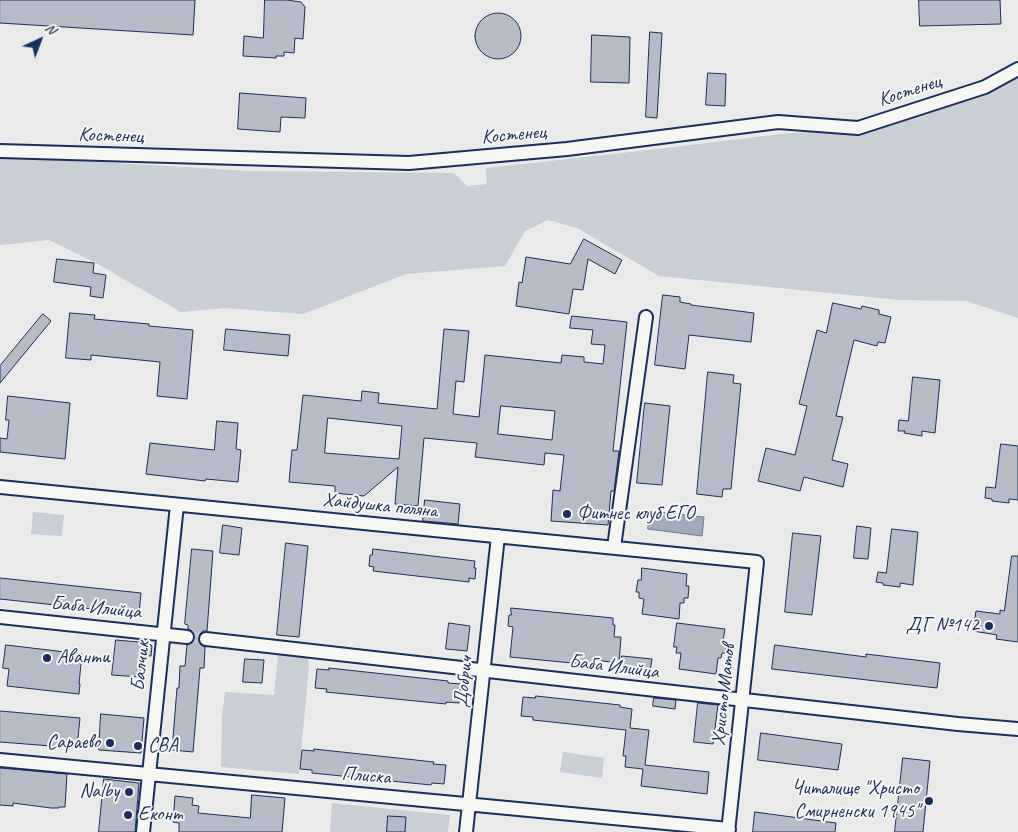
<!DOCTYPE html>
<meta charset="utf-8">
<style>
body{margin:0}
#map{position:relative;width:1018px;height:832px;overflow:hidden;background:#e9eae9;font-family:Caveat,sans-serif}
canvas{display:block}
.north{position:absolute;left:15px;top:15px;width:50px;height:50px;-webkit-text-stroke:4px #f6f6f2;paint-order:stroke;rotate:43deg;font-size:14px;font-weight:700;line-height:20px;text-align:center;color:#1b2f5e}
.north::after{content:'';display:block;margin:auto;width:18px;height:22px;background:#1b2f5e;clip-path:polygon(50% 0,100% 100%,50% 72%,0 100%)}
</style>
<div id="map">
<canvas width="1018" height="832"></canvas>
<div class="north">N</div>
</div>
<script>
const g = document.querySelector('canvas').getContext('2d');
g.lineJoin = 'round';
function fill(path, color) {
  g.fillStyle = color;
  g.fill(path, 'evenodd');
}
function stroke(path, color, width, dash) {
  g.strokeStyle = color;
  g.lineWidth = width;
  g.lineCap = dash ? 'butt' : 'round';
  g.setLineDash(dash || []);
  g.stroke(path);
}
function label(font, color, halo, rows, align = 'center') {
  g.font = font + ' Caveat,sans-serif';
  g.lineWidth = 4;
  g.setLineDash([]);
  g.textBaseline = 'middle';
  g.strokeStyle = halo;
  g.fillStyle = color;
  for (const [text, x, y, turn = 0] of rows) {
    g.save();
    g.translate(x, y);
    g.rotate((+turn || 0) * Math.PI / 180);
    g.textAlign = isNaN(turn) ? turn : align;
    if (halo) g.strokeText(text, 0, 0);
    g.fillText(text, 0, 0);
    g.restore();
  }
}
const green = new Path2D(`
 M1018,69V318L966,301L900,300L659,276L577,228L548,220L525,231L505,266L406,274L303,314L224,308L181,312L96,263L49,240L0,245V156L249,171L454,173L467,186L487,184L486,168L657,149L781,134L858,128Z
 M33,512L64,515L62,536L31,534Z
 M278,655L308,658L309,666L299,774L221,767L222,718L225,692L274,695Z
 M563,752L604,758L602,778L560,772Z
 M332,803L450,815L448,832H330Z`);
const water = new Path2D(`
 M650,511L704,517L702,536L648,529Z`);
const building = new Path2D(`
 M0,0H195L193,35L0,23Z
 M265,0H287L301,2L305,7L303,39L295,38L294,53L284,52V56H276V58L243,56L244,36L263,38Z
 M919,0H1000L1001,24L920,26Z
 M475 36a23 23 0 1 1 46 0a23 23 0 1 1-46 0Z
 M650,32L662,33L657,118L646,117Z
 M592,35L630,37L629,83L591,82Z
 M708,73L726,74L725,106L706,105Z
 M240,93L306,98L305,118L281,117L280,132L238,129Z
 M584,239L622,260L615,274L588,259L583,290L573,289L569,314L516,306L519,282L522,283L526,257L570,264Z
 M57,259L94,263L93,273L106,275L103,298L90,296L91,287L54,282Z
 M663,295L680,297V302L691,304V305L754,313L751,342L689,335L685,369L655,365Z
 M833,303L861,309L862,306L879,310V314L891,317L885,343L878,342L877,346L854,340L836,416L843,417L832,460L848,464L843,487L804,477L800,491L758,481L766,448L795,455L807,406L799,404L817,330L826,333Z
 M70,313L95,315L94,319L149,324V326L193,330L187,399L157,396L160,362L91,355V360L66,358Z
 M43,314L51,321L0,383V366Z
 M572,316L627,322L613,451H619L614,491H611L608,525L551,521L553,490L560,491L564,455L545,453L544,465L475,457L477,443L424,438L418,506L395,504L398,467L364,496L335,493V486L289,482L292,450H297L303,395L361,401L362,391L379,393L378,403L437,409L444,329L469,331L464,382L456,381L453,414L479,417L485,355L561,363L562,355L584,357V362L603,364L605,345L591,344L593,330L570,328ZM501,406L555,411L552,440L498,434ZM328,418L402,426L399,459L325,453Z
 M226,329L290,335L288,356L224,350Z
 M708,372L734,375L733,383L741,384L731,489H723L722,497L697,494Z
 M913,377L940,380L935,433L922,431V436L904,433L905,431H898L899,420L908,421Z
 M8,396L70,403L65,459L0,452V438L7,439L9,420H6Z
 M645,403L670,406L662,485L637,483Z
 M217,421L238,423L236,449L241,450L238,482L206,479L205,481L146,474L150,443L214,450Z
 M1001,444L1018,446V500L1009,499V503L992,501V499L985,498L986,487L995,488Z
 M425,500L460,504L458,524L423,521Z
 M223,525L242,528L239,555L220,553Z
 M857,526L871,528L868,559L854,558Z
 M892,529L918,532L913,585L900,583V587L883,585V583L876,582L878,572L886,573Z
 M793,533L821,536L812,615L785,612Z
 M286,543L308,546L299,637L277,635Z
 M192,549L213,551L207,631H203L200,634L198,639L201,645L205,647L204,668H200L193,752L172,750L177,688H179L180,666H185L187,645L193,642L195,637L192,631L188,629V625L185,624Z
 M373,549L475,561L474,568H476L475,579L469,578V582L373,571L374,567L369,566L370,555H372Z
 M1012,556H1018V642L996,639L997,635L973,631L976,611L1000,614V610L1004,611Z
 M642,568L687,574L686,586H689L688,598H684V603H680L679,619L642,614L644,599L639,598V592H636L638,580H641Z
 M0,578L141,593L139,614L0,599Z
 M511,608L613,618V625H615L614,637H621L619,663L594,660L593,665L510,657L513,627L508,626L509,615H511Z
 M449,623L470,626L467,651L446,649Z
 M677,623L725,629L723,640L727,641L725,653H722L721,658H718L716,674L679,669L681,653H676L677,647H674Z
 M116,640L149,643L152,646L151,656L142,655L140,677L112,675Z
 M6,645L82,654L79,684H80L79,694L7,686L9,669L3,668Z
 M775,645L866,657V654L940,663L937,688L772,669Z
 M622,656L652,659L650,671L621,667Z
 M245,659L264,660L262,683L243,682Z
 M329,668L448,681V683L461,684L459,703L446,702V704L326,692L327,689L315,688L317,669L329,670Z
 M536,696L620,705V707L632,709L630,728L649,730L645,765L709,772L707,794L641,786L643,769L625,767L626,756H623L626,730L533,720V717L521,716L523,697L535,698Z
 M654,698L676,700L675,709L653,706Z
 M698,703L718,705L713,744L694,742Z
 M0,711L80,718L77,748L0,742Z
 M101,714L144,718L141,753L99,750Z
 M761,733L842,744L838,770L758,760Z
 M314,749L434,762L433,764L446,765L444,784L432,783L431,785L312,773V770L300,769L302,750L314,751Z
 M903,758L930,761L923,832H895Z
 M0,768L67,774L65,807H59V808H51L13,803V806L0,805Z
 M104,779L139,783L135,832H99Z
 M252,795L285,798L282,832H179V823L173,822L175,796L193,798L192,805L199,806L198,813L250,818Z
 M755,812L836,823L835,832H753Z
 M388,816L406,817L405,832H387Z`);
const minorTunnel = new Path2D(`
 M187,637L206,639`);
const minor = new Path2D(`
 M0,151L409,163L567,149L778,122L858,128L985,87L1018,69
 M0,487L757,562L728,832
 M614,547L646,317
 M0,617L187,637
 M206,639L691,694L958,724L1018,729
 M0,760L729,829
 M143,832L177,505
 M466,832L498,536`);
const markers = [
 [567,514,5,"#1b2f5e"],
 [989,626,5,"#1b2f5e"],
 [47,658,5,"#1b2f5e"],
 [110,743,5,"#1b2f5e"],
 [138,746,5,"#1b2f5e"],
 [129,792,5,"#1b2f5e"],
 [929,801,5,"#1b2f5e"],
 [128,815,5,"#1b2f5e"]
];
const streetNames = [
 ["Костенец",910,91,-18],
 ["Костенец",514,135,-5],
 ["Костенец",111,136,2],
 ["Хайдушка поляна",380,506,6],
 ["Баба Илийца",96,608,6],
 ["Балчик",141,666,-84],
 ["Баба Илийца",614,667,7],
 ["Добрич",464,682,-84],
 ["Христо Матов",724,695,-84],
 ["Плиска",366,776,5]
];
const poiNames = [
 ["Фитнес клуб ЕГО",577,514],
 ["ДГ №142",979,626,"right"],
 ["Аванти",57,658],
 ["Сараево",100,743,"right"],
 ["CBA",148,746],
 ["Читалище \"Христо",919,789,"right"],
 ["Смирненски 1945\"",919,812,"right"],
 ["Nalby",119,792,"right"],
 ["Еконт",138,815]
];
fill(green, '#caced5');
fill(water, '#a2aaba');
stroke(water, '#6c7995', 1);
fill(building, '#b6bbc6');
stroke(building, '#1b2f5e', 1);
stroke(minorTunnel, '#c0c5cd', 12, [12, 6]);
stroke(minor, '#1b2f5e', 16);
stroke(minor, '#f6f6f2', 12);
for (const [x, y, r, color] of markers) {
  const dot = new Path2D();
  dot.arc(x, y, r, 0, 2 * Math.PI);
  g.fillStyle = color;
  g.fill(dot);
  stroke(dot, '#f6f6f2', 2);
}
label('20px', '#1b2f5e', '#f6f6f2', streetNames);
label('20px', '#1b2f5e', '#f6f6f2', poiNames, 'left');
</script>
